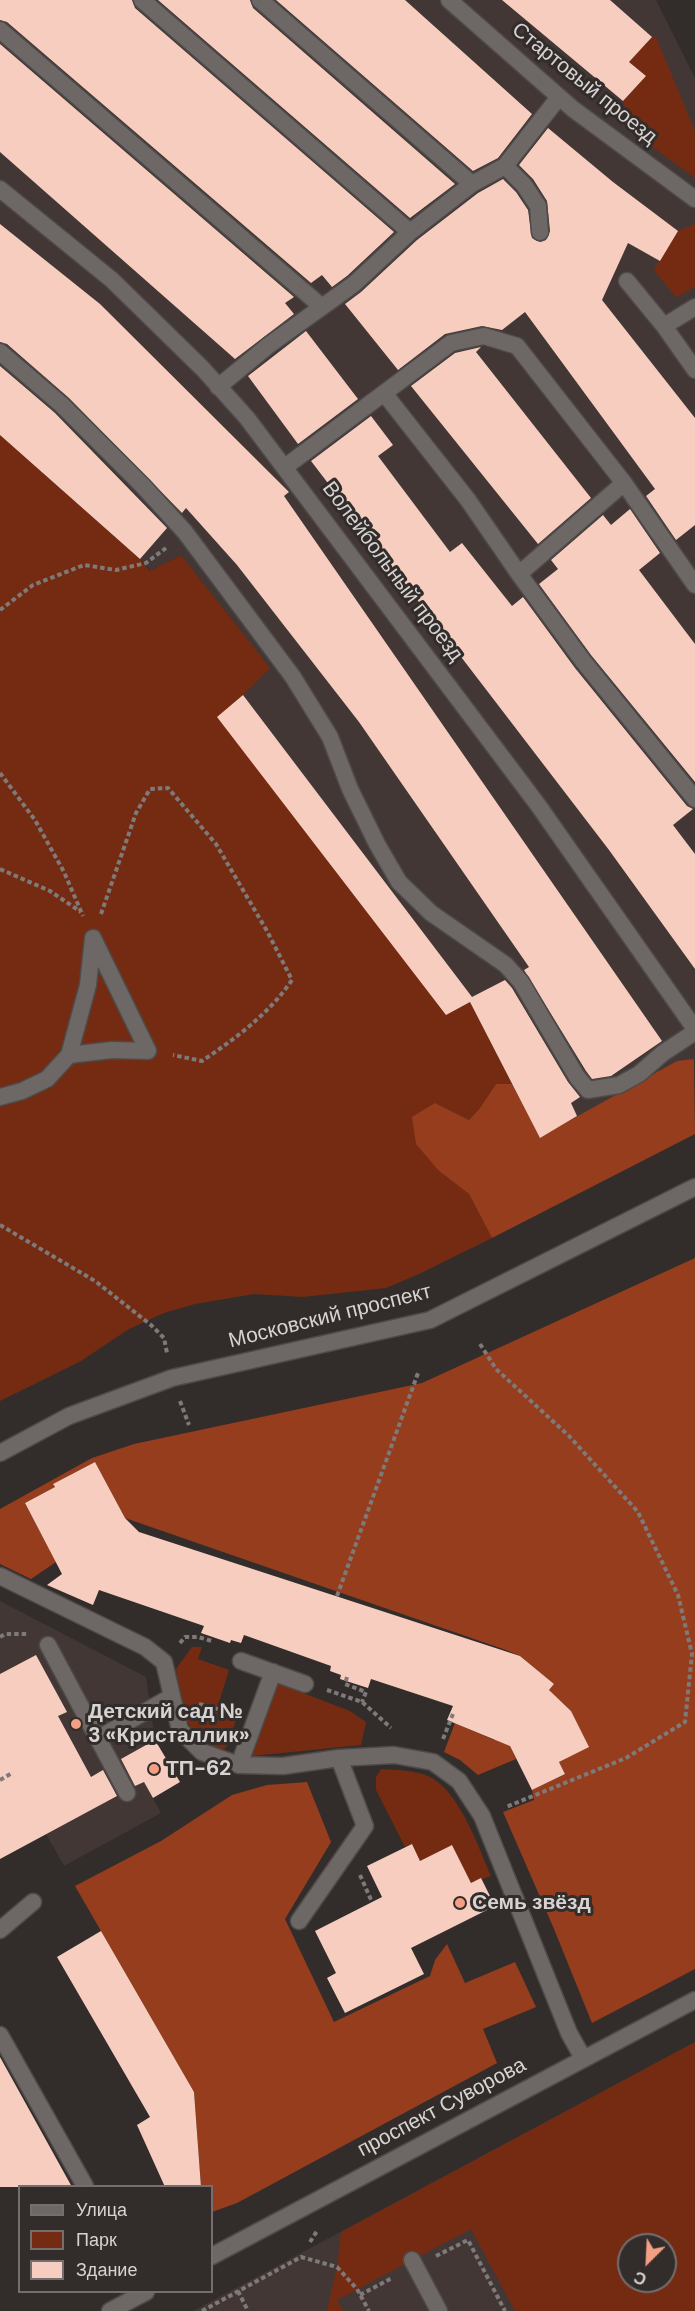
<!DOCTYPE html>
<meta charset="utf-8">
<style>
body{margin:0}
#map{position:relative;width:695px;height:2311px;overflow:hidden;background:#322d2b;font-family:"DM Sans",sans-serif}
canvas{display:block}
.legend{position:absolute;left:18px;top:2185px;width:195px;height:108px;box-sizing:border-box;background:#322d2b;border:2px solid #746f6e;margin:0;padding:8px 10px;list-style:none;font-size:18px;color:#d6d3d2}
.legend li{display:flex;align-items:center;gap:12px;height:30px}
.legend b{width:30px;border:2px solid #746f6e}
.north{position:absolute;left:617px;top:2233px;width:60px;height:60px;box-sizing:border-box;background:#322d2b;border:2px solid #746f6e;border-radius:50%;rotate:204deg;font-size:16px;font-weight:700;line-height:24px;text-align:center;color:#d6d3d2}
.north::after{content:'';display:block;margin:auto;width:21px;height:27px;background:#f39f84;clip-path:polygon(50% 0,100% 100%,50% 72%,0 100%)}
</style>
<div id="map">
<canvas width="695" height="2311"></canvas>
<ul class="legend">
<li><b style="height:8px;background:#6d6866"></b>Улица</li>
<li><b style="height:16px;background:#752b11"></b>Парк</li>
<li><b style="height:16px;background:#f7cdc0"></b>Здание</li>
</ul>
<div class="north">С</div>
</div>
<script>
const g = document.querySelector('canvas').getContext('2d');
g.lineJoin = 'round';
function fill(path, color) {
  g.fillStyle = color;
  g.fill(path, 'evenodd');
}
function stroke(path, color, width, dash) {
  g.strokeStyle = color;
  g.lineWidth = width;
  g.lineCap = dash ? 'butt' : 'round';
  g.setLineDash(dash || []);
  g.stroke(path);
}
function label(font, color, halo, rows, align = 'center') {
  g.font = font + ' "DM Sans",sans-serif';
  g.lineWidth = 6;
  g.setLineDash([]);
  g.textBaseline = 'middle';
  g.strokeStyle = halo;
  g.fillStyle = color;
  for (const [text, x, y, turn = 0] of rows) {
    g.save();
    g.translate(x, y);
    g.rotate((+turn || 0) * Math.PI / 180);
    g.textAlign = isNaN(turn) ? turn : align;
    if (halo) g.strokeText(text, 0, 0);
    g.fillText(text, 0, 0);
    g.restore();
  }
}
const built = new Path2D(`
 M0,0H656L695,78V1060L693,1059L540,1138L470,1002L217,717L243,695L269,668L181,555L151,571L140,559L0,435Z
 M0,1601L146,1677L155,1740L129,1755L161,1813L64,1866L46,1834L0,1859Z
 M695,2042V2311H193L478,2158ZM629,2245H665V2281H629Z`);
const green = new Path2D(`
 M652,37H656L695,131V178L635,134L623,101L646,76L629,62Z
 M695,224V287L676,297L654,270L678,231Z
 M0,435L140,559L150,571L181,555L270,668L243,695L218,717L470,1002L512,1084H496L480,1108L469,1120L435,1103L439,1171L469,1194L492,1238L419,1274L386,1288L303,1297L254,1294L195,1304L164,1313L129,1329L81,1361L0,1401Z
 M192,1647H202L198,1659L229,1670L216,1712L236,1720L228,1745L222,1751C184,1744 182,1701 176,1669Z
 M277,1683L350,1711L366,1722L361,1745L252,1756Z
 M381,1769C398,1770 421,1770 435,1780C462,1799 478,1846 491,1876L471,1883L452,1845L420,1861L412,1844L405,1847L376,1790V1777Z
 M695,2042V2311H515L471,2229L337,2300L343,2311H327L337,2267L341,2232ZM629,2245H665V2281H629Z`);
const forest = new Path2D(`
 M694,1059L695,1134L492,1238L469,1194L439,1171L416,1144L412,1117L435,1103L469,1120L480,1108L496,1084H512L540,1137L677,1061Z
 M695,1258V1969L592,2023L554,1929L503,1812L534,1800L532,1790L565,1774L559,1762L588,1747L571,1711L549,1690L554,1684L520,1656L506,1650L125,1518L95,1462L53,1484L55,1487L25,1503L56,1562L31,1579L0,1564V1509L92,1458L134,1444L422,1383Z
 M455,1723L494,1740L500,1726L516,1759L478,1775L460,1760L444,1752Z
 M307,1782L331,1842L285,1919L334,2022L430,1976L435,1960L447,1944L465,1983L515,1962L536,2007L483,2029L497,2063L237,2203L212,2212V2186H201L194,2092L75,1886L161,1841L232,1795L267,1785Z`);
const building = new Path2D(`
 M0,0H132L135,8L394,232L347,276L332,287L322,275L311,283L7,22L0,20Z
 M158,0H250L253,8L455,184L410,218Z
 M276,0H405L532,114L498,158L473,171Z
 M502,0H610L652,37L629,62L646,76L623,101Z
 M0,44L294,297L285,303L294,314L235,359L0,152Z
 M548,128L613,182L678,231L660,261L628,243L602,300L695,418V525L676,540L646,496L655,489L525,312L502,330L482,326L445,334L398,370L345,304L361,292L417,240L478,193L503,179L516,192L528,210L532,238L540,242L546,240L550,231L547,201L533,179L519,165Z
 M0,224L100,304L289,492L284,496L662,1041L611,1076L592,1079L586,1071L524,970L529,967L359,722L237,565L186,508L182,513L69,398L7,344L0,342Z
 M306,331L358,399L298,444L248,376Z
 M481,347L476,352L591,498L538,544L411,386L455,353Z
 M0,366L55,413L167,528L140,559L0,435Z
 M371,416L393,445L378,456L450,552L462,543L512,606L523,597L575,668L687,806L693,809L673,825L695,854V969L609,850L311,461Z
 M630,509L660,553L639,570L695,644V782L591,655L539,584L558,569L551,560L603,515L611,525Z
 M243,695L472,997L505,980L512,988L568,1082L580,1097L571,1103L577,1116L540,1138L470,1002L446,1015L217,717Z
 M95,1462L125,1518L139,1532L520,1656L554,1684L549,1690L571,1711L589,1747L559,1762L565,1774L532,1790L510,1746L447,1720L453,1706L371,1679L368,1688L340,1679L341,1675L330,1671L331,1666L244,1635L241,1643L231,1640L230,1643L201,1633L204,1626L99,1590L93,1605L47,1585L62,1574L25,1503L55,1487L53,1484Z
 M36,1655L67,1712L58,1716L91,1777L103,1770L117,1796L0,1859V1674Z
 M155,1740L180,1782L153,1798L144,1782L135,1786L121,1759Z
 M412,1844L420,1861L452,1845L471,1883L481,1878L495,1906L411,1948L424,1974L345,2013L327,1978L336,1973L315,1931L382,1897L367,1866Z
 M101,1931L194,2092L201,2187H165L137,2125L150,2117L57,1957Z
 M0,2057L72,2187H0Z`);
const path = new Path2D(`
 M0,610L33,585L84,565L116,570L146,563L166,548
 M0,773L35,820L64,872L83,916
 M0,869L50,891L81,912
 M101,914L136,813L150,789L168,788L216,844L267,931L292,980C269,1014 236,1038 202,1061L173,1055
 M0,1225L95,1281L151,1325L164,1338L167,1353
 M480,1344L496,1369L569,1436L638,1512L678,1595L692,1654L685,1722L626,1758L506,1807
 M180,1401L189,1425
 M337,1596L418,1373
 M0,1637L5,1634H27
 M180,1643L185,1637H198L212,1641
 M347,1677L345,1684L366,1692L362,1702
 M327,1690L362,1702L391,1728
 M199,1704L232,1713
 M443,1739L453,1714
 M0,1780L12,1773
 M360,1875L372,1902
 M310,2242L317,2231
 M436,2256L468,2240L505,2311
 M238,2291L248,2311
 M360,2295L392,2278
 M202,2311L301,2257L337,2267L357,2289L369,2311`);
const service = new Path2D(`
 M142,0L410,232
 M260,0L472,184
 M449,0L573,109L695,199
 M0,30L321,306
 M505,166L524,185L538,206L540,232
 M0,189L112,280L203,369L247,418L538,805L695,1029
 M627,281L664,326L695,370
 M664,326L695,307
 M0,352L62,405L143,486L185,532L293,677L330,737L350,789L377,844L399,882L431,913L506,965L521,982L577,1077L588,1090L619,1085L639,1074L663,1053L695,1032
 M218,387L269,345L354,284L410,232L472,184L505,166L559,97
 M384,393L468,500L519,574L583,661L695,799
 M285,467L451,343L484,336L517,346L624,483L695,585
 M519,574L624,483
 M0,1097L22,1091L47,1079L69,1055L88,985L93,938L148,1051L112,1050L69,1055
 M0,1576L145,1647L164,1662L180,1730L202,1752L239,1765L283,1766L339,1758L394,1755L433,1762L459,1781L482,1816L569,2033L583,2058
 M48,1645L127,1793
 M241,1661L305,1684
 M99,1738L171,1697
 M239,1765L273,1672
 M299,1921L365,1826L339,1758
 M0,1930L33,1902
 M0,2035L85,2186
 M412,2260L439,2311`);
const minor = new Path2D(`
 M212,2256L695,2000
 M110,2311L146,2292`);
const tertiary = new Path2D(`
 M0,1453L69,1416L172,1378L430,1320L695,1187`);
const markers = [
 [76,1724,6,"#f39f84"],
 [154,1769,6,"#f39f84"],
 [460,1903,6,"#f39f84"]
];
const streetNames = [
 ["Стартовый проезд",584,84,39],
 ["Волейбольный проезд",392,572,53],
 ["Московский проспект",330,1317,-14],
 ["проспект Суворова",442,2108,-28]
];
const poiNames = [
 ["Детский сад №",88,1712],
 ["3 «Кристаллик»",88,1736],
 ["ТП-62",166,1769],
 ["Семь звёзд",472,1903]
];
fill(built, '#423734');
fill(green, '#752b11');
fill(forest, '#963d1e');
fill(building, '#f7cdc0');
stroke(service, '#4e4a49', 19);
stroke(minor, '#4e4a49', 19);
stroke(tertiary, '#4e4a49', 19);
stroke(path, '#7e7a79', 4, [4.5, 3]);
stroke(service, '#6d6866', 16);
stroke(minor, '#6d6866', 16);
stroke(tertiary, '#6d6866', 16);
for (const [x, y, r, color] of markers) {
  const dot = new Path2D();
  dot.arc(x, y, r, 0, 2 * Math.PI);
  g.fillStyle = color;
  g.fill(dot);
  stroke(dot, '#322d2b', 2);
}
label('21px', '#d6d3d2', '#322d2b', streetNames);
label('bold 21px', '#d6d3d2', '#322d2b', poiNames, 'left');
</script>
